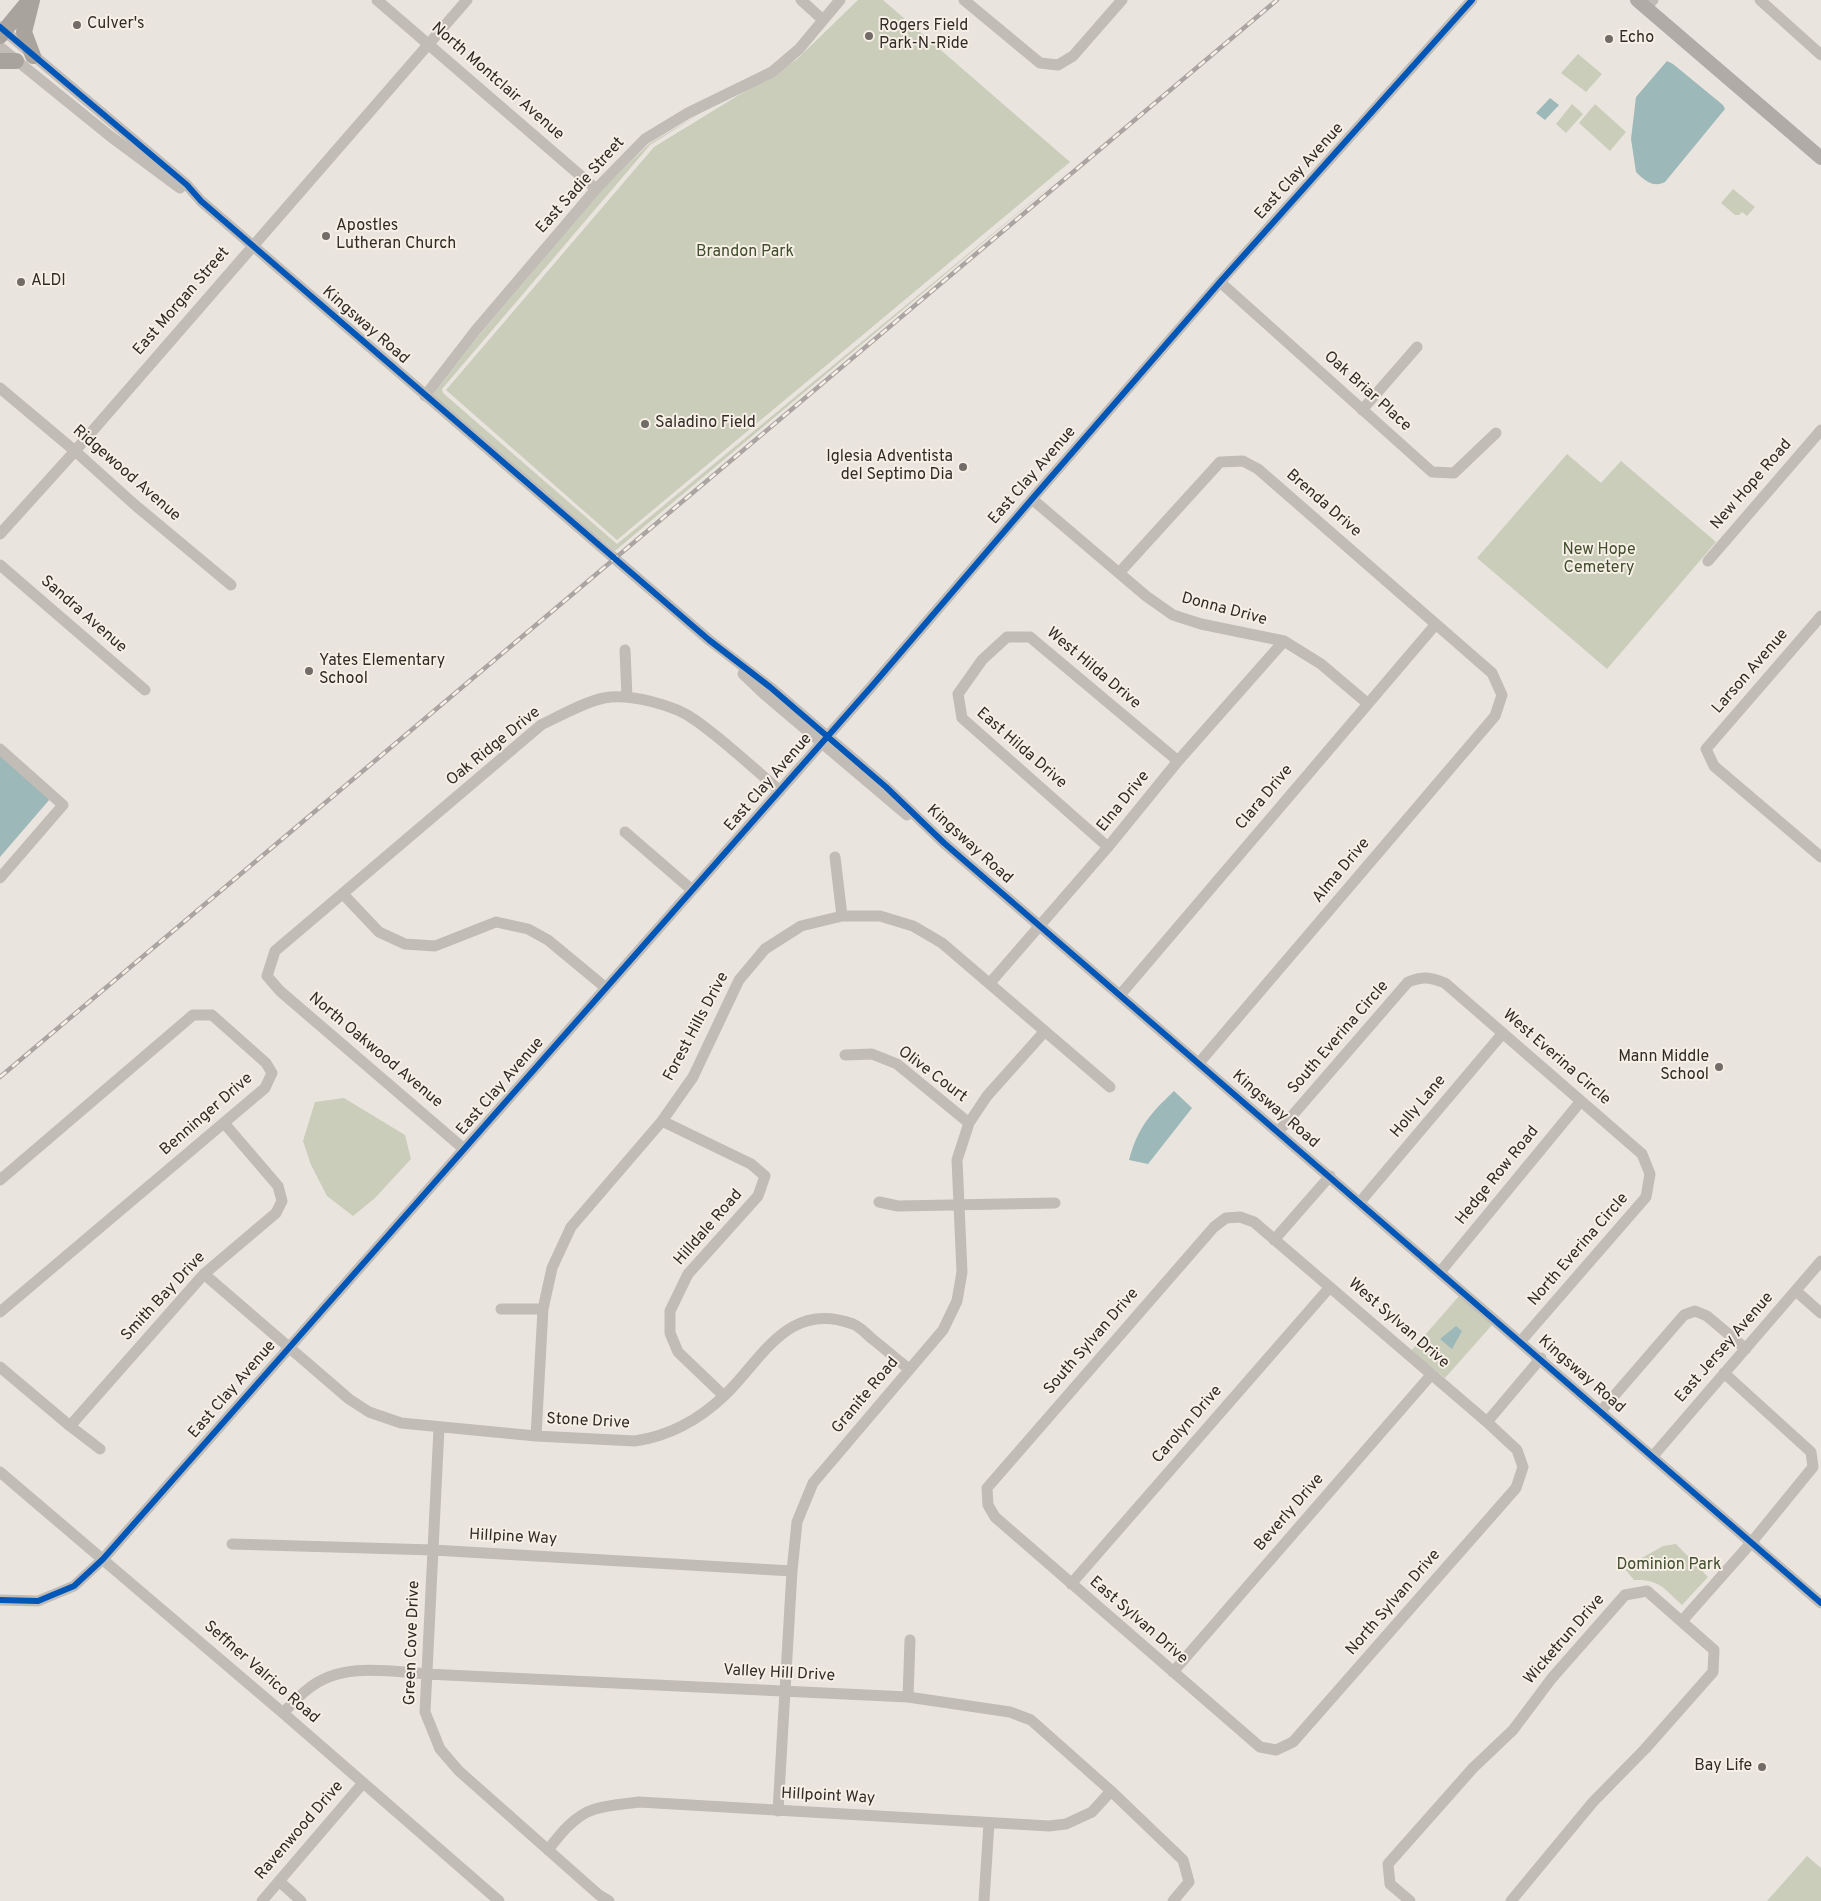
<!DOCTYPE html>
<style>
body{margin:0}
canvas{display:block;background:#eae4de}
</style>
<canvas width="1821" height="1901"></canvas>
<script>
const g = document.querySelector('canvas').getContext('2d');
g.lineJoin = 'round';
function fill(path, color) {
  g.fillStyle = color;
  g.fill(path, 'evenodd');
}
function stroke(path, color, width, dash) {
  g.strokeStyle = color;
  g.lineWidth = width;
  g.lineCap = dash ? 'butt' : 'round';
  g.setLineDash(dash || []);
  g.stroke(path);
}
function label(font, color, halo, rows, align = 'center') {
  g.font = font + ' Overpass,sans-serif';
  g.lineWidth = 4;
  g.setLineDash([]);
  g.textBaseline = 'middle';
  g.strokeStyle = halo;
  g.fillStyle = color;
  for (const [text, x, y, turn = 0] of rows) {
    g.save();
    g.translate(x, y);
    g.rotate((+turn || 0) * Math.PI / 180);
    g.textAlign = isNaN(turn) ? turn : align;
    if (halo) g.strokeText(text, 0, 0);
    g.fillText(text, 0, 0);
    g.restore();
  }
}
const green = new Path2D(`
 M858,0H883L1070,162L617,540L446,390L654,147L796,60Z
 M1578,54L1602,74L1586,92L1561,73Z
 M1572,104L1583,114L1566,133L1556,124Z
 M1595,104L1626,132L1610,151L1579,123Z
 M707,109L650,145L442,389L443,393L617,544L1072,168L615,551L432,396L480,334L600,192L649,144Z
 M1733,189L1755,207L1747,216L1742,212L1739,215H1735L1721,203Z
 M1567,454L1601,483L1621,461L1716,542L1607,669L1477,558Z
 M344,1098L405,1135L411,1159L375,1198L353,1216L327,1196L311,1165L303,1141L315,1102Z
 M1459,1296L1492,1325L1445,1378L1411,1351Z
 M1676,1544L1708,1577L1682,1605C1664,1589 1660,1579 1634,1580L1624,1568L1663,1546Z
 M1807,1856L1821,1868V1901H1767Z`);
const water = new Path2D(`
 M1667,61L1673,64L1723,105L1725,109L1665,182C1653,188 1645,181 1636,172L1631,139L1636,97Z
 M1550,98L1559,105L1545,120L1536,113Z
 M0,755L50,799L0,857Z
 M1174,1091L1192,1108L1148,1164L1129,1160C1138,1127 1150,1114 1174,1091Z
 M1456,1326L1462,1331L1452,1349L1440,1339Z`);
const minor = new Path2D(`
 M377,0L596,189
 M801,0L823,20
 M964,0L1040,63L1058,65L1073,56L1122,0
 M1760,0L1821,55
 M1646,8L1653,0
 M0,27L187,185L201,201L709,640L770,687L886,787L944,843L1821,1603
 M0,47L110,136L180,188
 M1220,282L1432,472L1454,473L1496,433
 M0,388L75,451L135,505L231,585
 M425,396L476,330L596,189L645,139L688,113L772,72L799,49L840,0
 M1362,410L1417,347
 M1032,499L1146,596L1173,615L1201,624L1284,641L1321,664L1367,703
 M0,534L75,451L467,0
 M1708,561L1821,430
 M0,565L145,690
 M1119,573L1220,462L1243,461L1258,469L1492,673L1502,695L1495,716L1199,1063
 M1821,616L1706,749L1714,766L1821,857
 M625,650L627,697
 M743,674L764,694L907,815
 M0,749L63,805L0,878
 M625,832L692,890
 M1108,847L962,718L958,694L982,660L1007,637H1030L1178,761
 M835,857L842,916
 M343,894L379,932L405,944L435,946L496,922L528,929L548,940L606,988
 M990,983L1108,847L1178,761L1284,641
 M1120,995L1436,624
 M845,1055L872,1054L897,1064L969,1123
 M662,1121L751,1164L765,1176L758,1196L688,1274L670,1311V1333L678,1352L724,1396
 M1278,1132L1408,982C1423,976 1430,977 1445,983L1642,1154L1650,1174L1646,1197L1521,1341
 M464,1149L280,991L267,976L275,951L541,725C560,716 584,702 604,698C629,693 675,705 695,720C725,741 752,767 780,791
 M0,1180L193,1015H212L266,1063L272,1073L265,1088L0,1312
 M879,1202L898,1206L1055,1203
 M1360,1202L1503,1033
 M1240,1217L1254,1222L1487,1422L1517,1450L1523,1467L1516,1488L1293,1742L1276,1750L1260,1747L995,1517L988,1505L987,1488L1214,1227L1226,1218Z
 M1274,1240L1330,1176
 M1441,1271L1581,1101
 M204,1274L349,1399L369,1412L401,1423L536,1436L635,1441C669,1436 700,1419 725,1395C764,1357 788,1300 853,1324C860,1327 866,1333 871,1338C884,1348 896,1359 909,1369
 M1796,1291L1821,1313
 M501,1309H543
 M0,1367L70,1426L100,1449
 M1601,1411L1684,1315L1695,1311L1707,1316L1746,1349
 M1487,1422L1541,1358
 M70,1426L204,1274L276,1213L282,1201L278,1186L224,1123
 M439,1428L425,1712L440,1749L459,1771L599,1895L609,1901
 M536,1436L543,1309L552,1268L571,1227L662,1121L693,1077L739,980L765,949L801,926L842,916H880L913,926L942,943L1110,1087
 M1653,1456L1821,1261
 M0,1472L283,1713L499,1901
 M232,1544L433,1550L792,1571
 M1071,1584L1330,1287
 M0,1600L38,1601L74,1586L103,1559L872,686L1032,499L1220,282L1472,0
 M1682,1621L1751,1543L1813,1467L1811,1452L1724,1373
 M1173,1672L1431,1375
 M908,1697L910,1640
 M283,1713C291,1705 299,1696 308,1689C341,1662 387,1671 426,1674L908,1697L1010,1712L1031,1720L1111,1791L1183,1860L1189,1882L1173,1901
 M778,1811L792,1571L797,1522L813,1483L943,1330L957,1301L962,1272L957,1160L969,1123L987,1096L1045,1031
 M548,1850C560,1834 575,1815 595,1809C609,1805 625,1804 639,1802L1049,1826L1066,1824L1092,1812L1111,1791
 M279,1881L301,1901
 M262,1901L363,1783
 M984,1901L989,1823
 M1410,1901L1390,1884L1388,1864L1473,1768L1513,1730L1552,1678L1625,1595L1647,1591L1714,1650L1713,1672L1645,1749L1593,1802L1511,1901`);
const major = new Path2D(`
 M1637,0L1821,158`);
const highway = new Path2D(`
 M32,0L24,32L33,56
 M0,36L29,1
 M0,61H16`);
const rail = new Path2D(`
 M0,1077L1277,0`);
const cycleway = new Path2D(`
 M0,27L187,185L201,201L709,640L770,687L886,787L944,843L1821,1603
 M0,1600L38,1601L74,1586L103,1559L872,686L1032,499L1220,282L1472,0`);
const markers = [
 [77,25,5,"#726b67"],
 [869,36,5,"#726b67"],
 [1609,39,5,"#726b67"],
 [326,236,5,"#726b67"],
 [21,282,5,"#726b67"],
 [645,424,5,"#726b67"],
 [963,467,5,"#726b67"],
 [309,671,5,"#726b67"],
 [1719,1067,5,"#726b67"],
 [1762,1767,5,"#726b67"]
];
const poiNames = [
 ["Culver's",87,25],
 ["Rogers Field",879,27],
 ["Park-N-Ride",879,45],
 ["Echo",1619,39],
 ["Apostles",336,227],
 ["Lutheran Church",336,245],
 ["ALDI",31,282],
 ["Saladino Field",655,424],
 ["Iglesia Adventista",953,458,"right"],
 ["del Septimo Dia",953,476,"right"],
 ["Yates Elementary",319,662],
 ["School",319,680],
 ["Mann Middle",1709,1058,"right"],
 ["School",1709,1076,"right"],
 ["Bay Life",1752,1767,"right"]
];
const streetNames = [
 ["North Montclair Avenue",497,82,41],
 ["East Clay Avenue",1300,172,-48],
 ["East Sadie Street",581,186,-48],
 ["East Morgan Street",182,302,-49],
 ["Kingsway Road",365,326,41],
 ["Oak Briar Place",1367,392,42],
 ["Ridgewood Avenue",126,474,41],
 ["East Clay Avenue",1033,476,-49],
 ["New Hope Road",1752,485,-49],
 ["Brenda Drive",1323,504,41],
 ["Donna Drive",1224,610,15],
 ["Sandra Avenue",83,615,41],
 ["West Hilda Drive",1093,669,40],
 ["Larson Avenue",1751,672,-49],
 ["Oak Ridge Drive",494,747,-39],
 ["East Hilda Drive",1021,749,41],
 ["East Clay Avenue",769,783,-49],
 ["Clara Drive",1265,798,-50],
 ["Elna Drive",1124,802,-51],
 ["Kingsway Road",969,845,42],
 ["Alma Drive",1342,871,-50],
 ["Forest Hills Drive",697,1027,-62],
 ["South Everina Circle",1339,1038,-49],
 ["North Oakwood Avenue",375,1051,40],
 ["West Everina Circle",1556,1058,41],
 ["Olive Court",932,1075,37],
 ["East Clay Avenue",501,1087,-49],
 ["Holly Lane",1419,1107,-50],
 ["Kingsway Road",1275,1110,41],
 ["Benninger Drive",207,1115,-41],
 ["Hedge Row Road",1498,1176,-51],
 ["Hilldale Road",709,1228,-49],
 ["North Everina Circle",1579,1250,-49],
 ["Smith Bay Drive",164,1297,-47],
 ["West Sylvan Drive",1398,1324,41],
 ["South Sylvan Drive",1092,1342,-49],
 ["East Jersey Avenue",1725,1348,-49],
 ["Kingsway Road",1581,1375,41],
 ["East Clay Avenue",233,1390,-49],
 ["Granite Road",866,1396,-50],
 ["Stone Drive",588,1422,3],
 ["Carolyn Drive",1188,1425,-49],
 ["Beverly Drive",1290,1513,-49],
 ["Hillpine Way",513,1538,3],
 ["North Sylvan Drive",1394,1603,-49],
 ["East Sylvan Drive",1138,1621,41],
 ["Wicketrun Drive",1565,1640,-49],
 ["Green Cove Drive",413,1643,-88],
 ["Seffner Valrico Road",261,1673,41],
 ["Valley Hill Drive",779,1674,3],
 ["Hillpoint Way",828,1797,3],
 ["Ravenwood Drive",300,1831,-49]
];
const parkNames = [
 ["Brandon Park",745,253],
 ["New Hope",1599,551],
 ["Cemetery",1599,569],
 ["Dominion Park",1669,1566]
];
fill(green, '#cacdba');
fill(water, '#9db8b8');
stroke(minor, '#c2bcb7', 11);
stroke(major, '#b0aba7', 14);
stroke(highway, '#a8a39d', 16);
stroke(rail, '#aaa5a2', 4.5);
stroke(rail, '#f6efe5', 2.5, [8]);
stroke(cycleway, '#0057b8', 6);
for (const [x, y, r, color] of markers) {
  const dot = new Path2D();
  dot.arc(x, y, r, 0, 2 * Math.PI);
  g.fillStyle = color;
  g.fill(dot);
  stroke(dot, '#f6efe5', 2);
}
label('16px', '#322a27', '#f6efe5', poiNames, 'left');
label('16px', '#322a27', '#f6efe5', streetNames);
label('16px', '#414d2e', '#f6efe5', parkNames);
</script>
